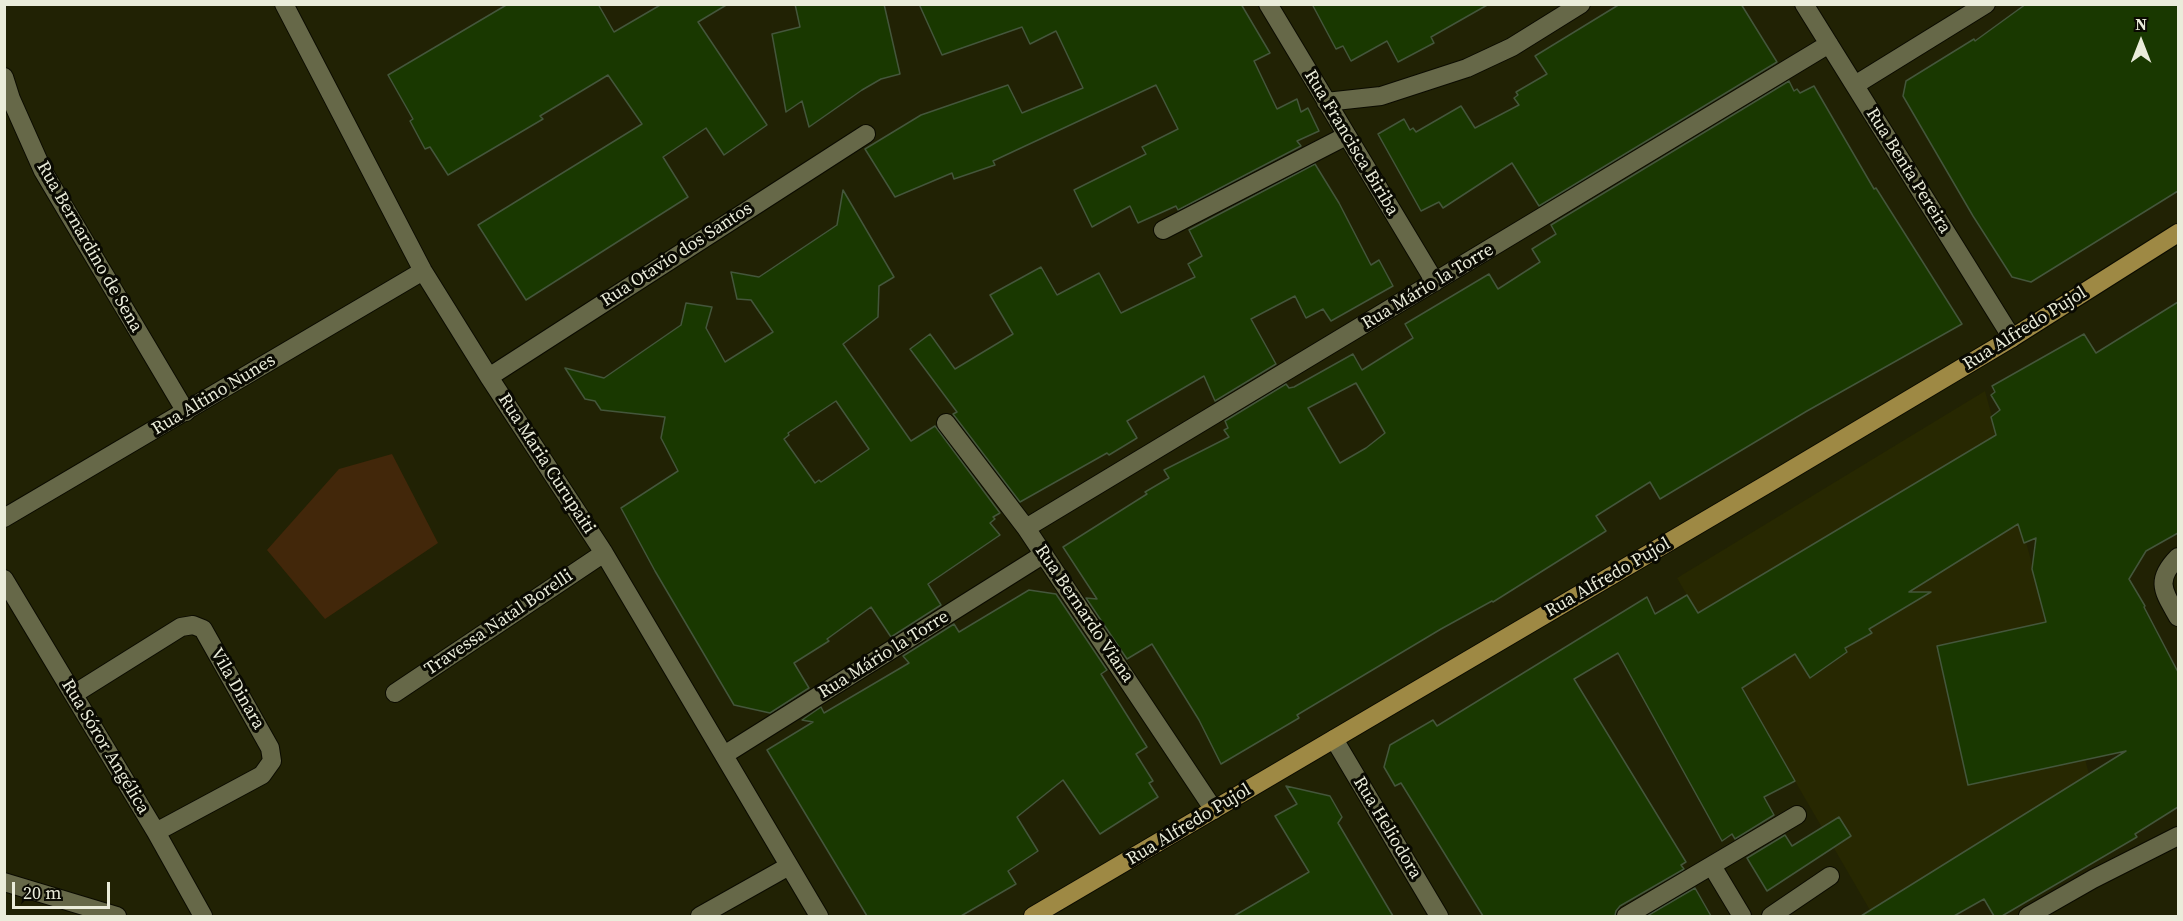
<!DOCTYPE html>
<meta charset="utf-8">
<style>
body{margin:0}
#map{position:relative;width:2183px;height:921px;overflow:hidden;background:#212204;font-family:"Source Serif 4",serif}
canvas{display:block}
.frame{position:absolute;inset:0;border:6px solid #eaecda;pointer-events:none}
.north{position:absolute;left:2111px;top:12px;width:60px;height:60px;-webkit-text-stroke:4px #0a0a02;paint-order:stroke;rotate:0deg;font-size:16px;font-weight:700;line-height:24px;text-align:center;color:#eaecda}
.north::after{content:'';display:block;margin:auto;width:21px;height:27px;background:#eaecda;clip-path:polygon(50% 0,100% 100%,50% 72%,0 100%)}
.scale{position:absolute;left:12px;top:882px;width:98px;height:27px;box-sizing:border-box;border:3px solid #eaecda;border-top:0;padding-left:8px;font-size:18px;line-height:21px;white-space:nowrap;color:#eaecda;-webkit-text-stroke:4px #0a0a02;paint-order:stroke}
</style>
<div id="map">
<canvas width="2183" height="921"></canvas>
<div class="frame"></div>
<div class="north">N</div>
<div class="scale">20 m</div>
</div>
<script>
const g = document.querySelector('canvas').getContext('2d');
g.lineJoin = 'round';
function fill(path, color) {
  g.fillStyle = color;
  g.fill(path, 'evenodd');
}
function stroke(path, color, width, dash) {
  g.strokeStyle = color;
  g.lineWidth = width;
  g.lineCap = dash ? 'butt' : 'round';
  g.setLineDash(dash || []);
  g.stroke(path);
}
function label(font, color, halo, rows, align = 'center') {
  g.font = font + ' "Source Serif 4",serif';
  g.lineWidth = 6;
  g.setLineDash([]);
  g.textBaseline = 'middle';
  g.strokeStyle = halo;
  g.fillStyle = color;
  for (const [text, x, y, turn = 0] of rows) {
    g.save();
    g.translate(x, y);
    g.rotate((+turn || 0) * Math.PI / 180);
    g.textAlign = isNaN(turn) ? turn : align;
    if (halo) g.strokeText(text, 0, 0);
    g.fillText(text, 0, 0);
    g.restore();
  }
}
const built = new Path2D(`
 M1985,391L2089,774L1871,912L1677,578Z`);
const green = new Path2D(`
 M392,454L438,543L325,619L267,550L339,469Z`);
const building = new Path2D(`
 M508,4H598L614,32L662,4H728L698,22L767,125L724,155L706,128L663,157L688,197L526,300L478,225L642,124L608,75L540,116L543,119L448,175L430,147L425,149L410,121L413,119L388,75Z
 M795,4H884L900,74L881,79L862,90L809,127L802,101L786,112L772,34L800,27Z
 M919,4H1241L1270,53L1254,61L1277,109L1297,99L1301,112L1308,108L1319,131L1297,141L1301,146L1178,210L1176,206L1138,223L1130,206L1092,227L1074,190L1146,154L1142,147L1178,129L1156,85L993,161L995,165L954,179L952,173L895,197L865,149L921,115L1008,85L1022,113L1083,88L1056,31L1030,44L1022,27L942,55Z
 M1312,4H1489L1431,37L1434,43L1398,62L1387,41L1351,61L1343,46L1336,49Z
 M1620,4H1741L1777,62L1539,206L1512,163L1443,208L1439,202L1421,211L1378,134L1404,119L1410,130L1413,128L1416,132L1461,106L1475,128L1519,105L1514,98L1518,95L1516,92L1547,74L1535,56Z
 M2026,4H2178V191L2031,282L2012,277L1973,216L1903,96L1906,81L1974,39L1975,41Z
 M1789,81L1794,91L1797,89L1800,93L1814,86L1874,189L1876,188L1962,324L1807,411L1660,499L1650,482L1596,516L1606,531L1493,602L1492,601L1441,629L1297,715L1299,718L1221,764L1199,720L1152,644L1127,659L1086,598L1097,599L1063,547L1147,494L1145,492L1169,478L1164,470L1229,437L1224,430L1228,428L1225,421L1286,384L1289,388L1294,387L1353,354L1362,370L1413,338L1405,324L1489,274L1498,289L1540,262L1532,249L1556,234L1551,225ZM1356,383L1385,433L1366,448L1340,463L1308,408Z
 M1315,164L1339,203L1371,265L1379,260L1393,286L1331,321L1323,309L1306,318L1295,296L1251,319L1276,364L1215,401L1204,376L1127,421L1137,438L1109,455L1107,453L1020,502L953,414L957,412L910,349L930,334L955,369L1013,334L990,295L1041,267L1057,295L1099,273L1121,313L1195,277L1188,264L1202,256L1189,230Z
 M843,190L894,277L879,286L878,317L843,344L911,441L935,426L1000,513L993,517L995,519L990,523L1000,535L928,584L941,605L891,637L871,607L827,639L829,641L794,663L809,688L770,713L734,705L655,571L621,508L678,471L661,438L665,417L601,410L595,401L585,399L565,368L604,378L681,325L686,303L712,307L706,328L725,362L773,332L751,300L737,299L731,272L759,277L837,225ZM836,401L869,449L821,482L819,480L815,483L784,439L789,435L788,433Z
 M2178,302V533L2146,551L2129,579L2145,606L2144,607L2178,672V807L2135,834L2137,837L2002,916H1994L1984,899L1954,916H1861L2126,751L1968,785L1937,646L2046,622L2032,569L2036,538L2024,543L2018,524L1909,592H1931L1869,629L1872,633L1845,648L1847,652L1810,678L1795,654L1742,688L1795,781L1764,797L1774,815L1735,839L1732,834L1722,841L1618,653L1574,679L1686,862L1681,865L1684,869L1620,906L1616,911L1615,916H1483L1401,783L1395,786L1384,767L1390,745L1433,720L1437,726L1647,597L1655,614L1687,595L1698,613L1996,435L1991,417L2000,410L1991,395L1995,392L1992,386L2084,334L2096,353Z
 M1029,590L1056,594L1107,670L1101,674L1147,747L1136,754L1153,781L1149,783L1158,797L1100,834L1063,780L1017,817L1038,851L1008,871L1016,884L961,916H867L767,750L813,722L802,720L821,707L824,713L909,663L903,656L954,624L959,632Z
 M1286,786L1330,796L1342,817L1338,823L1393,916H1234L1309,872L1275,816L1297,804Z
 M1839,817L1851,836L1767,891L1747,858L1785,835L1792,846Z
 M1695,888L1711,916H1647Z`);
const minor = new Path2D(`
 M284,4L423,271L489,377L604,553L819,916
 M1268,4L1435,282
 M1804,4L2012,338
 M4,77L11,99L43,171L186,412
 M1855,85L1986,4
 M1326,102L1381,96L1467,68L1512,47L1581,4
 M1163,230L1346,136
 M489,377L866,134
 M946,423L1026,528L1214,810
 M4,518L423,271
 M1026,528L1829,44
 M2178,557C2154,581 2164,592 2178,617
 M4,579L156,832L203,916
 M395,693L604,553
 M74,694L181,627L193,625L203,629L270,748L272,761L262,775L156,832
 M1334,739L1439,916
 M724,755L1044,554
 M1712,866L1742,916
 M4,882L117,916
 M700,916L789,866
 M1626,916L1797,815
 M1771,916L1830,876
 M2028,916L2093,879L2178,836`);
const major = new Path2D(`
 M1033,916L1769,483L2012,338L2178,233`);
const streetNames = [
 ["Rua Francisca Biriba",1351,143,59],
 ["Rua Benta Pereira",1908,171,58],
 ["Rua Bernardino de Sena",89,247,60],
 ["Rua Otavio dos Santos",677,255,-33],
 ["Rua Mário la Torre",1428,287,-31],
 ["Rua Alfredo Pujol",2025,329,-32],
 ["Rua Altino Nunes",214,395,-31],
 ["Rua Maria Curupaiti",546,464,57],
 ["Rua Alfredo Pujol",1608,578,-30],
 ["Rua Bernardo Viana",1084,614,56],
 ["Travessa Natal Borelli",499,623,-34],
 ["Rua Mário la Torre",884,655,-32],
 ["Vila Dinara",237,689,60],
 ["Rua Sóror Angélica",105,747,59],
 ["Rua Alfredo Pujol",1189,825,-31],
 ["Rua Heliodora",1387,828,59]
];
fill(built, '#272801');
fill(green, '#42270a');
fill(building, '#193800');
stroke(building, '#44563b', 1.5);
stroke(minor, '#0b0b00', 20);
stroke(major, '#0b0b00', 20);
stroke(minor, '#666848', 18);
stroke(major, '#9e8944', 18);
label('18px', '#eaecda', '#0a0a02', streetNames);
</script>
